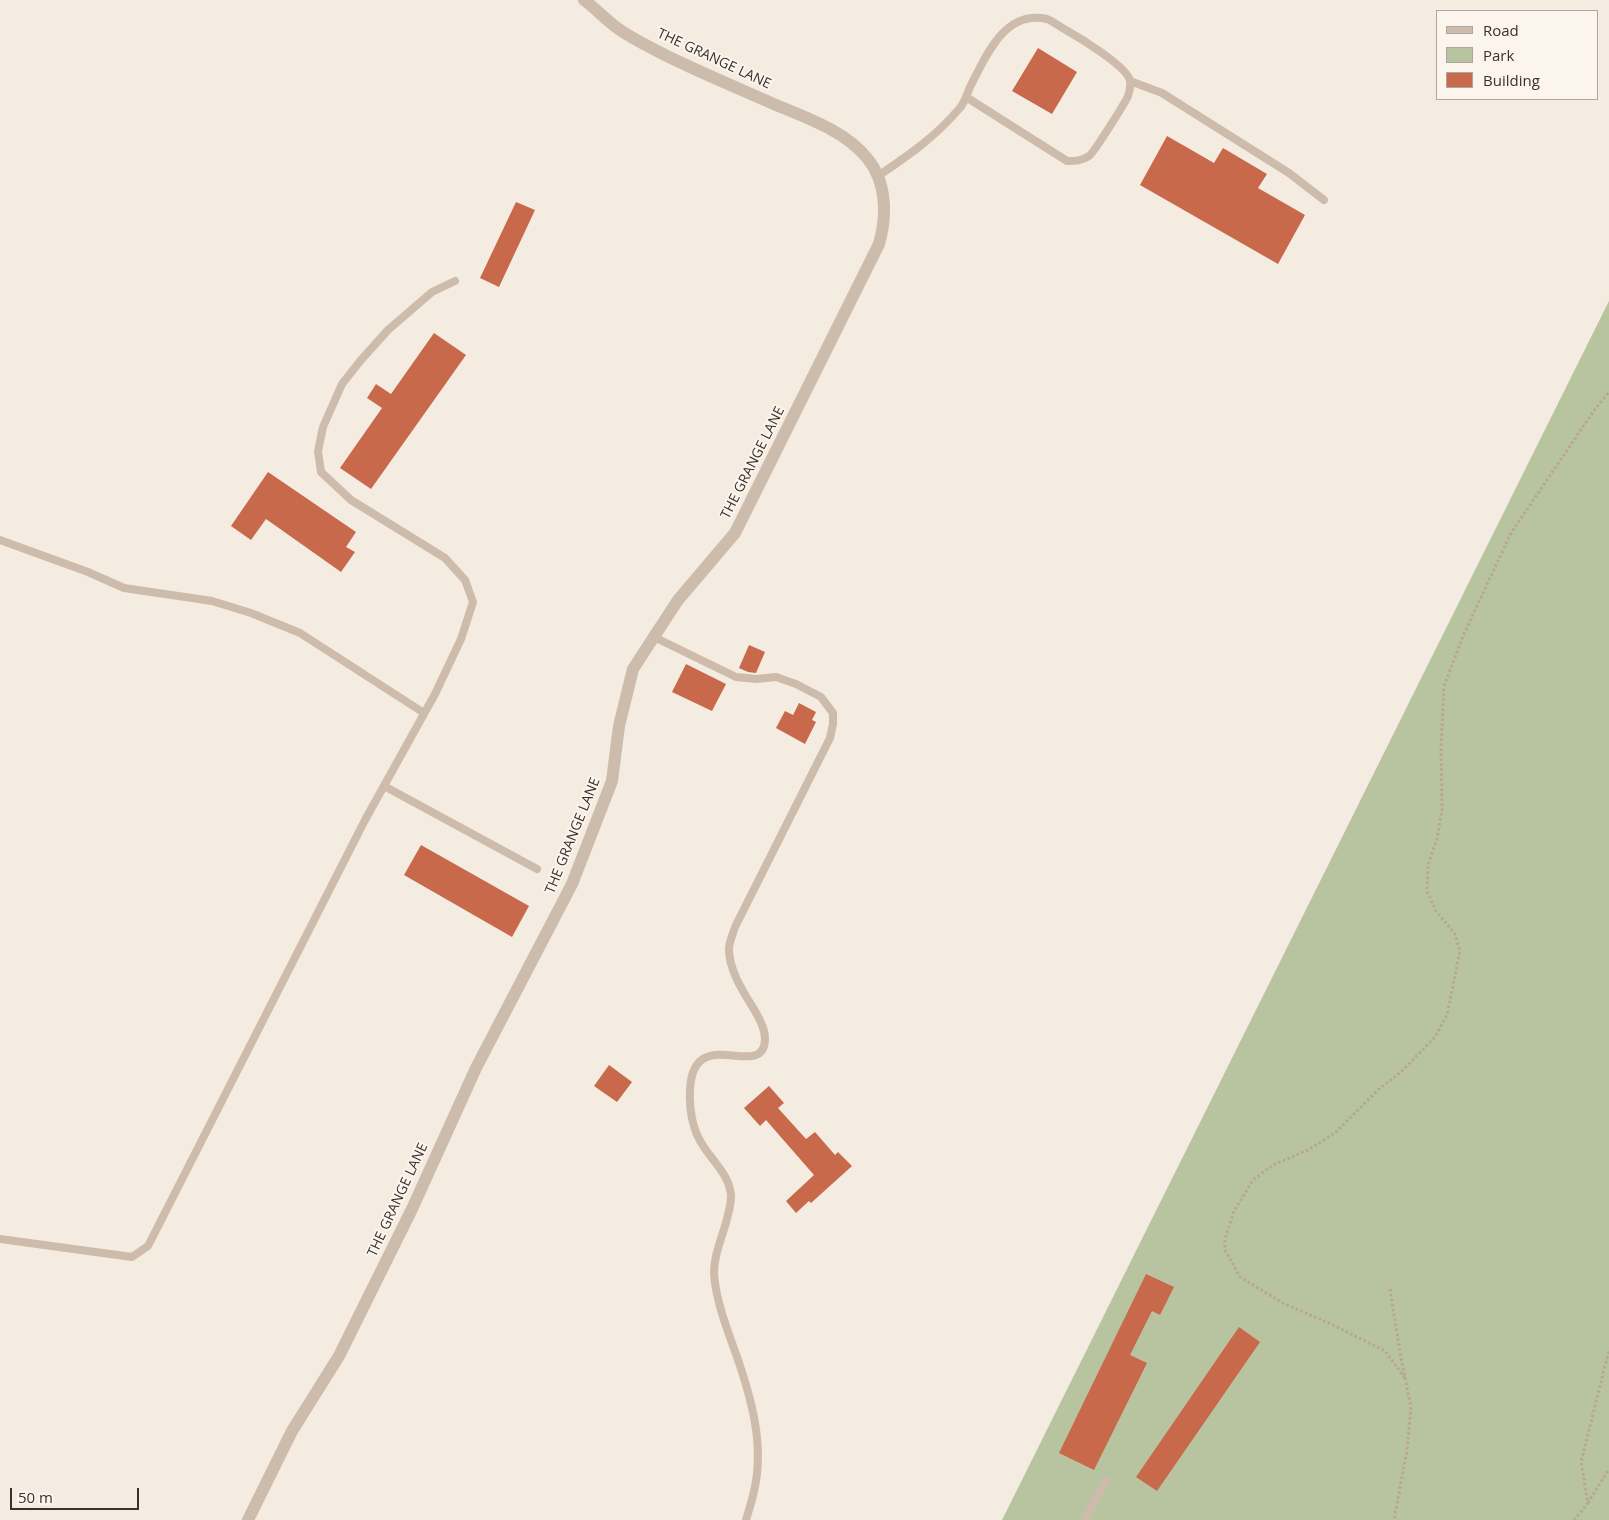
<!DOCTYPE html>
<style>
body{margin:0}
#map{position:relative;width:1609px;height:1520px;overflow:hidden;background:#f4ebe1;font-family:"Open Sans",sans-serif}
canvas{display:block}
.legend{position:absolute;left:1436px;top:10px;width:162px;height:90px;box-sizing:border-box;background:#fbf5ee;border:1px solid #aea6a0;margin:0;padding:6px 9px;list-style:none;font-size:15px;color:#3b302b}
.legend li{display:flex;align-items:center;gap:10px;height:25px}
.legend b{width:25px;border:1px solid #aea6a0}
.scale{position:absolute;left:10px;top:1488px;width:129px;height:22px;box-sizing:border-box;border:2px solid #3b302b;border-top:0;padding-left:6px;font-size:15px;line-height:18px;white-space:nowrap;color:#3b302b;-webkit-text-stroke:4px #fbf5ee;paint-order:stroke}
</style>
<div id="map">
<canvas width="1609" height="1520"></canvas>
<ul class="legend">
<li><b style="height:6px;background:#cdbbac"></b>Road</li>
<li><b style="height:14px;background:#b8c4a0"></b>Park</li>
<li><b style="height:14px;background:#c8694b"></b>Building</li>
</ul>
<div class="scale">50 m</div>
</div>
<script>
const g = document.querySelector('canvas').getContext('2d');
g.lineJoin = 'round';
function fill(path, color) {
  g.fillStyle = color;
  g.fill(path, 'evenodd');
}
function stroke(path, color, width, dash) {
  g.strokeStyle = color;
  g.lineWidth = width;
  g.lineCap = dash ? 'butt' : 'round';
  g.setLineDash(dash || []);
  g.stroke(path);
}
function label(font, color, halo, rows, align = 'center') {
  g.font = font + ' "Open Sans",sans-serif';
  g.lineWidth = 4;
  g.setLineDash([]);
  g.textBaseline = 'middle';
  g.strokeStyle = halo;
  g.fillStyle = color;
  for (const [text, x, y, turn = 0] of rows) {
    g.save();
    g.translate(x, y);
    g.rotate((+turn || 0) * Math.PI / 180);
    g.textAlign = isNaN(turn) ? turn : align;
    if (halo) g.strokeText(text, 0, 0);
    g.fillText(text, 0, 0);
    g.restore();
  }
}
const green = new Path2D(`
 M1609,301V1520H1002Z`);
const building = new Path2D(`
 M1038,48L1077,72L1052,114L1012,91Z
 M1167,136L1214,163L1223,148L1267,174L1258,188L1305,215L1278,264L1140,185Z
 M516,202L535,210L499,287L480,278Z
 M434,333L466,355L371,489L340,468L382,408L367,398L376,384L391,394Z
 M268,472L356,532L346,547L355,552L341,572L266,519L251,540L231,526Z
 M749,645L765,652L756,673L748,672L739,668Z
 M686,664L726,684L712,711L672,692Z
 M799,703L816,712L812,720L816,722L805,744L776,728L785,711L793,715Z
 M421,845L529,906L512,937L404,875Z
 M609,1065L632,1082L617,1102L594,1086Z
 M769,1086L784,1103L778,1108L806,1139L815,1132L835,1155L838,1152L852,1166L811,1203L809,1201L796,1213L786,1201L814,1175L766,1120L760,1126L744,1108Z
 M1146,1274L1174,1287L1160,1315L1152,1311L1130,1355L1147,1363L1094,1470L1059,1453Z
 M1239,1327L1260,1342L1157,1491L1136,1477Z`);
const path = new Path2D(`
 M1390,1289L1401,1358L1411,1407L1407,1450L1394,1520
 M1405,1378L1385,1351L1333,1325L1283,1303L1240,1277L1225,1250V1239L1234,1211L1253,1180L1273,1165L1308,1150L1335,1133L1379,1089L1401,1072L1435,1037L1447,1015L1460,951L1455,934L1436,911L1427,891L1428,865L1437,839L1442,809L1441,749L1444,686L1463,636L1511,533L1595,409L1609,392
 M1588,1503L1609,1469
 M1574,1520L1588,1503L1581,1462L1609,1350`);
const lane = new Path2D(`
 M1130,81L1162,93L1289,173L1324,200
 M878,176C909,155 934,138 959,109C965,103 967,93 971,85C986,56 1005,9 1047,19C1053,21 1060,27 1066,30C1080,38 1128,67 1130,81C1131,85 1129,93 1128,96C1125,103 1093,154 1089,156C1082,161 1075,161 1067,161L966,97
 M0,540L88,572L124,588L212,601L251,613L300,633L424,713
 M654,637L736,677L757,679L776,677L796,684L821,697L833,713V724L830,738L735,927C733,934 729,942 729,949C729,971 744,993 755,1011C760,1020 765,1029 765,1039C764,1083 693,1021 690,1090C689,1107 692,1129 702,1144C712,1161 730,1175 731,1196C731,1220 713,1250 714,1274C716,1301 727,1329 736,1354C751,1397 765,1445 754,1491C752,1501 749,1510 746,1520
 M384,786L537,869
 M0,1239L132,1257L148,1246L365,820L435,694L461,639L473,602L465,580L445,558L351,500L321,472L318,451L323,427L342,384L361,360L388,330L432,292L455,281
 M1084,1520L1106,1481`);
const street = new Path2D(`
 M248,1520L292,1431L339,1356L412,1209L476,1068L572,884L612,781L619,726L633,669L678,600L735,533L879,244C887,216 887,182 867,158C845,131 807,118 776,105C740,89 704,74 669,57C652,48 630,38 616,27C605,19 595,8 584,0`);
const streetNames = [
 ["THE GRANGE LANE",714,59,25],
 ["THE GRANGE LANE",753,463,-63],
 ["THE GRANGE LANE",573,836,-68],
 ["THE GRANGE LANE",398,1200,-65]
];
fill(green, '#b8c4a0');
fill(building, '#c8694b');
stroke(path, '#b9a596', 3, [2.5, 2.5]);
stroke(lane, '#cdbbac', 8);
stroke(street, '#cdbbac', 12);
label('14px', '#3b302b', '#fbf5ee', streetNames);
</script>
